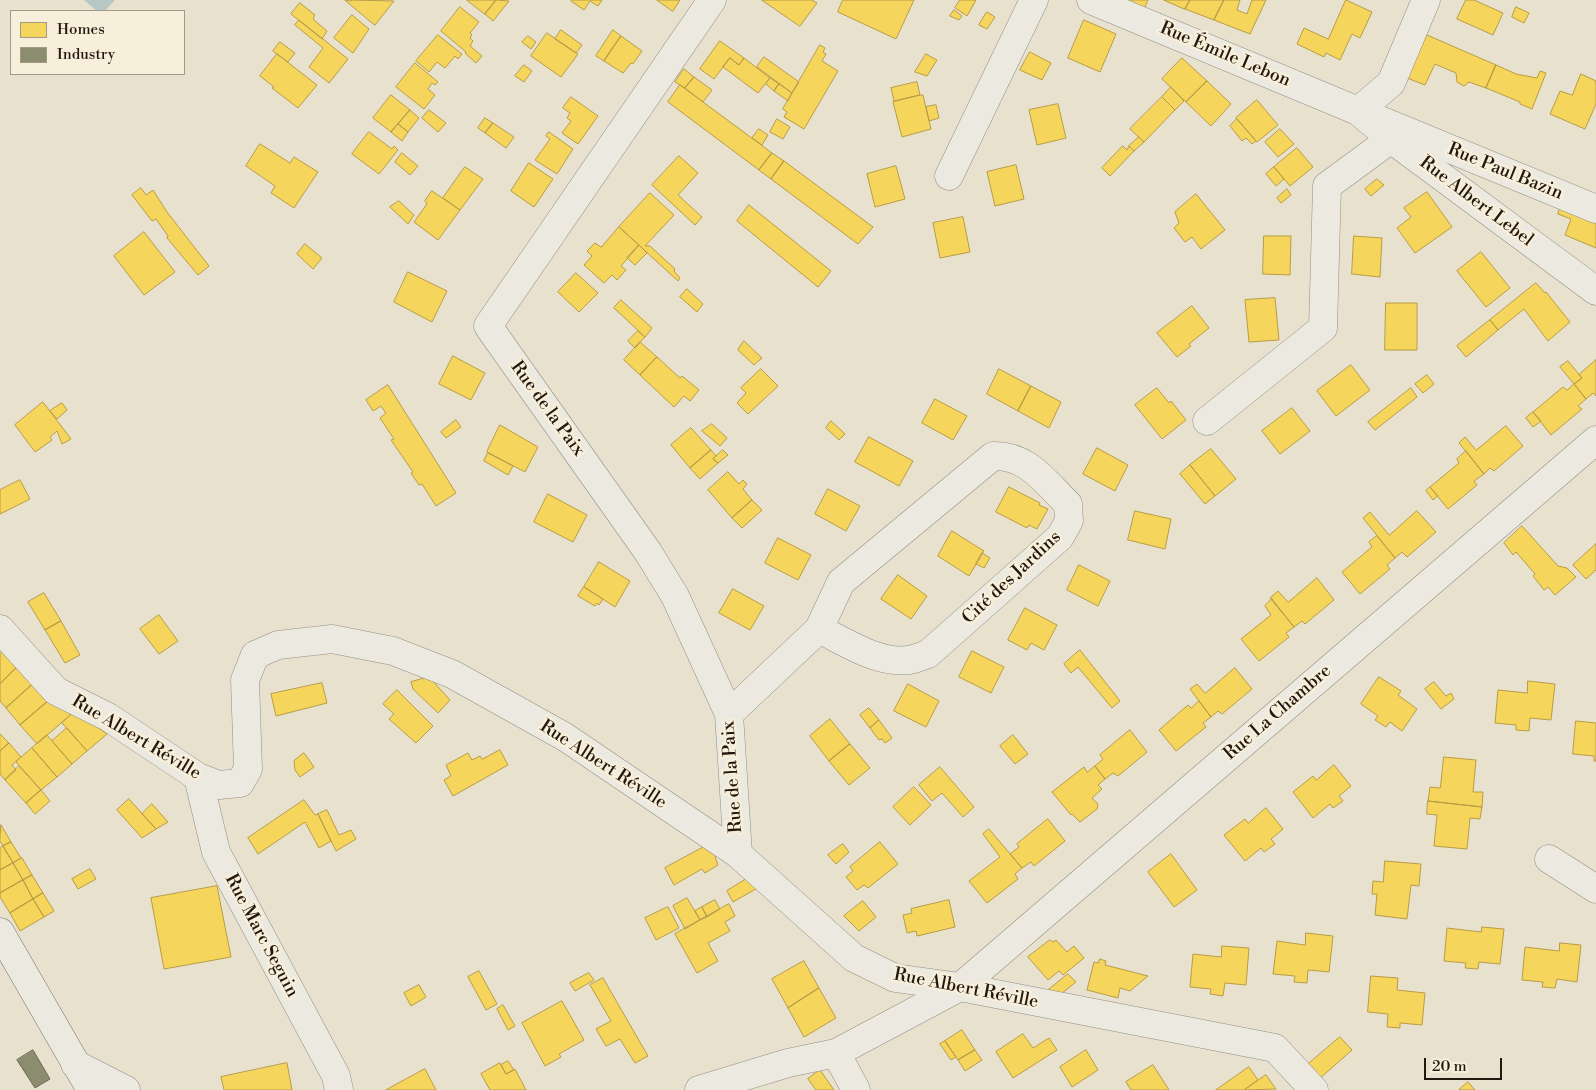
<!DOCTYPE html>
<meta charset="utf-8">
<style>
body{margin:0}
#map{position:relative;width:1596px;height:1090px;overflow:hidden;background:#e8e1ce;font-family:"Libre Bodoni",serif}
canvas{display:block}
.legend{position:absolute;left:10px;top:10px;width:175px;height:65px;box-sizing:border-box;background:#f7efd9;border:1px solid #a29988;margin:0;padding:6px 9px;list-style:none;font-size:15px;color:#23170f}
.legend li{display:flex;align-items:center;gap:10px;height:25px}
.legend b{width:25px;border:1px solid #a29988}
.scale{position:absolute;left:1424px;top:1058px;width:78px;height:22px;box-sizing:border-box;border:2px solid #23170f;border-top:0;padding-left:6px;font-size:15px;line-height:18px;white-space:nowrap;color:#23170f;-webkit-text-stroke:4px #f7efd9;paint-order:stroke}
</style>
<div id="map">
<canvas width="1596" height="1090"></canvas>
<ul class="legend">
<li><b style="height:14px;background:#f6d55c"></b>Homes</li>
<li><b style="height:14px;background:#8c8c6e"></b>Industry</li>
</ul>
<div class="scale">20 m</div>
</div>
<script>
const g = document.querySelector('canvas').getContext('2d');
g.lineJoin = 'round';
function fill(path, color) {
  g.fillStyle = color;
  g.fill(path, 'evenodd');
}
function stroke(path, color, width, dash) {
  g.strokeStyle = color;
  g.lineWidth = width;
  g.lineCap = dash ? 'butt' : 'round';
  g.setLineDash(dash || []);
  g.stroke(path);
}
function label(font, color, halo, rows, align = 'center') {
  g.font = font + ' "Libre Bodoni",serif';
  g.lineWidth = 5;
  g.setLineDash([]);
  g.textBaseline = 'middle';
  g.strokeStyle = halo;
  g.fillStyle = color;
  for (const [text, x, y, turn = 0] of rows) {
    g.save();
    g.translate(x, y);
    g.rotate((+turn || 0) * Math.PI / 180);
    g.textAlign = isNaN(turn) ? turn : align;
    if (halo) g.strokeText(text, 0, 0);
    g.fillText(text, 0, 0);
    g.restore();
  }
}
const water = new Path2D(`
 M84,0H115L105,11H97Z`);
const homes = new Path2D(`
 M345,0L351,1L352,0L394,1L375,25Z
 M467,0H496L485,14Z
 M496,0L509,1L493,21L485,14Z
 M572,0H602L598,6L590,1L584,10L571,1Z
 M657,0H680L673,11Z
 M762,0H812L817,3L800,26Z
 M843,0H914L896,39L838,12Z
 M960,0H976L967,16L955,8Z
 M1122,0H1148L1144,9Z
 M1164,0H1190L1185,9Z
 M1190,0H1224L1214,20L1185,9Z
 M1224,0H1240L1237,10L1247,14L1252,0H1266L1250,34L1214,20Z
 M1346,0L1372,12L1360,38L1352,34L1340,60L1326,53L1324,57L1297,44L1304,28L1328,39Z
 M1466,0H1474L1503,13L1493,35L1457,19Z
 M300,3L315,15L313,19L327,31L322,39L291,14Z
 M460,7L479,22L470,33L472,35L470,38L473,41L470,46L482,56L476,63L465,53L466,52L441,31Z
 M1516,7L1529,13L1524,23L1512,17Z
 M954,10L962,16L959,20L950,16Z
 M987,12L995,17L987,29L979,25Z
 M352,15L369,29L353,53L334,38Z
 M299,20L348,59L329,83L309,67L323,48L295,25Z
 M1084,20L1116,34L1100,72L1068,58Z
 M561,30L582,45L576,53L555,39Z
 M613,30L621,36L604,61L596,56Z
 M547,33L578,54L561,77L531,56Z
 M438,35L462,54L458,59L455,56L445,68L437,62L429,72L416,61Z
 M1427,35L1496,65L1486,88L1469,82L1464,86L1457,82L1456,73L1435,64L1425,85L1407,78Z
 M528,36L536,42L531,49L522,42Z
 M621,36L642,51L633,64L631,63L623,73L604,61Z
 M720,41L744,58L739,65L730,58L714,79L700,69Z
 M280,42L295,53L288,62L273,51Z
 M820,45L825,48L823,52L826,54L822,61L838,71L804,129L784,117L787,112L783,109Z
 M1030,52L1051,63L1042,80L1020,70Z
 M277,54L317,85L298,108L272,88L274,87L260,76Z
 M926,54L937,60L927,76L915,72Z
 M764,57L799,82L792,93L757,67Z
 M730,58L739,65L744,58L770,78L758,93L723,67Z
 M1182,58L1207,81L1186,102L1162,79Z
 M415,63L438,82L435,85L432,83L428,89L435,95L424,109L396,87Z
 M524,65L532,71L524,82L515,76Z
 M1496,65L1516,74L1537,78L1540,71L1546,73L1532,109L1520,104V102L1486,88Z
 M684,69L694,77L685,88L675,82Z
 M1581,74L1596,81V104L1585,129L1550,114L1560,91L1572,95Z
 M694,77L712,90L703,102L685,88Z
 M770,78L779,84L774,91L766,84Z
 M1207,81L1231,104L1211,126L1186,102Z
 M917,82L920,95L894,101L891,88Z
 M779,84L792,93L788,101L774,91Z
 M680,85L772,153L759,170L668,102Z
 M1171,87L1184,101L1175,110L1162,97Z
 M391,95L410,110L391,132L373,118Z
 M920,95H923L931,129L902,137L893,102Z
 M571,97L598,116L578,144L562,133L571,121L567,118L570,113L563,108Z
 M1162,97L1175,110L1144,142L1130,129Z
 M1257,100L1278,125L1257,142L1236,118Z
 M1058,104L1066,138L1037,145L1029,110Z
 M936,105L939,118L929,121L926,107Z
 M410,110L419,118L408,132L398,124Z
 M429,110L446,123L438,132L422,118Z
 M485,118L493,123L485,133L478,128Z
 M777,119L790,127L783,139L770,132Z
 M1237,119L1256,141L1252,144L1246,138L1242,141L1230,126Z
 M493,123L514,137L506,148L485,133Z
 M398,124L408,132L402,141L391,132Z
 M759,129L768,135L762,145L752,138Z
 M1280,129L1294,144L1278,157L1265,142Z
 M369,132L392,149L394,146L398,150L379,174L352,154Z
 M549,132L573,149L557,174L535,160L550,139L546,136Z
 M1139,137L1144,142L1134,151L1129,146Z
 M260,144L290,163L294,157L318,172L294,208L271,193L275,186L246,166Z
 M1123,146L1127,150L1129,146L1134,151L1110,176L1102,168Z
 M1297,148L1313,167L1290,186L1274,167Z
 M402,153L418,166L410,175L395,162Z
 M772,153L784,161L771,179L759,170Z
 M679,156L698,173L678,195L702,217L695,225L652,185Z
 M784,161L873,227L858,244L771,179Z
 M529,163L553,179L534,207L511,191Z
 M1016,165L1024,199L995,206L987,172Z
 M896,166L905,199L875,207L867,174Z
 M465,167L483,179L460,210L443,198Z
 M1274,167L1284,179L1276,186L1266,174Z
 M1377,179L1384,185L1371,196L1365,189Z
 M141,188L146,195L153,190L167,212L209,266L198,275L167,238L168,236L156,219L152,221L132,195Z
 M1287,189L1291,195L1281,203L1277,198Z
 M432,191L460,210L438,240L414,222L427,204L425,201Z
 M1427,192L1452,227L1415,253L1397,228L1411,217L1404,208Z
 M650,193L674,215L645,246H650L675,269L674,271L680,278L678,281L619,227Z
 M1196,194L1225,230L1201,249L1192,237L1185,242L1174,228L1179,223L1175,212Z
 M399,201L414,215L408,224L390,207Z
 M1562,203L1596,217V248L1565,235L1571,219L1558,214Z
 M749,205L831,271L818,287L737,221Z
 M963,217L970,252L940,258L933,223Z
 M619,227L639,245L621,266L626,270L617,280L612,275L604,283L584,265L592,256L587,251L595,243L601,247Z
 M144,232L175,272L144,295L114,256Z
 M1264,236H1291L1290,275L1263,274Z
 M1354,236L1382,238L1380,277L1352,274Z
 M305,244L322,258L313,269L297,254Z
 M639,245L647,253L635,265L627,258Z
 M1481,252L1510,288L1486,307L1457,271Z
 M408,272L447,291L432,322L394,302Z
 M576,273L598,293L579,312L558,292Z
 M1536,283L1545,293L1546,292L1570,322L1548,341L1524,309L1498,330L1490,320Z
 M687,289L703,304L697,312L680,297Z
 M1275,298L1279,340L1249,342L1245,300Z
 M621,300L652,328L645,337L614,308Z
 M1386,303H1417V350H1385Z
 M1192,306L1209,328L1189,344L1191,346L1177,357L1157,333Z
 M1490,320L1498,330L1466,357L1457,346Z
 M638,331L645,337L635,348L628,341Z
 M744,341L762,358L754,365L738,350Z
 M640,342L657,357L640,375L624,360Z
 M453,356L485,373L471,400L439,384Z
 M657,357L680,378L682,376L699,390L690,401L684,396L674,407L640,375Z
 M1596,360V396L1593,393L1586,399L1574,384L1582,378L1579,375Z
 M1568,361L1582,378L1574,384L1560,367Z
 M1351,365L1370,390L1336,416L1317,391Z
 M761,369L778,386L748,414L737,403L746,393L741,388Z
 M999,369L1031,386L1018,411L987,394Z
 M1427,375L1434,384L1423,393L1415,384Z
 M1574,384L1586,399L1578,406L1582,409L1551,435L1533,412L1563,387L1567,390Z
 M388,385L456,493L436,506L422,484L419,485L411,473L413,472L391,440L394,439L380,418L386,413L381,406L373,411L366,400Z
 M1031,386L1061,402L1049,428L1018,411Z
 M1157,388L1169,403L1171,401L1186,420L1162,439L1135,405Z
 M1411,388L1417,397L1375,430L1368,422Z
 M935,399L967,416L953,440L922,423Z
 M43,402L71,439L62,444L57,431L50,437L52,440L35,452L15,425Z
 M62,403L67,410L57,419L50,411Z
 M1292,408L1310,431L1280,454L1262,431Z
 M1533,412L1541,421L1533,427L1526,418Z
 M456,420L461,427L446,438L441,432Z
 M831,421L845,434L839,440L826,428Z
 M712,424L727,438L720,446L702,431Z
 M500,425L538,447L525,472L487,452Z
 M1506,426L1523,446L1494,471L1490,468L1484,474L1459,443L1465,437L1476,450Z
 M691,428L711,450L690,468L671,445Z
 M869,437L913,461L899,486L855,462Z
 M1097,448L1128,465L1115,491L1083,474Z
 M1211,449L1236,479L1215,496L1190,465Z
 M711,450L716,456L713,459L718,463L700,479L690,468Z
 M723,450L728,455L718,463L713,459Z
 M1466,451L1484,474L1474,481L1477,485L1448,509L1430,487L1459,463L1457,459Z
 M488,453L513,466L508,475L484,461Z
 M1190,465L1215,496L1205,504L1180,474Z
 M728,472L739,484L743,480L747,484L743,489L752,500L732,518L708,490Z
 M20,480L30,499L0,514V490Z
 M1009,487L1040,503L1039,505L1048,509L1037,529L1029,525L1027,528L996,512Z
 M1430,487L1438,496L1433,500L1426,491Z
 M828,489L860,506L846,531L815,514Z
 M548,494L587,515L573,542L534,522Z
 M752,500L762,510L742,528L732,518Z
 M1135,511L1171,519L1165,549L1128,540Z
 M1417,511L1436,532L1407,557L1402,552L1395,558L1363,518L1370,512L1389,535Z
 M1522,526L1558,566L1567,568L1576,577L1555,595L1548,587L1544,590L1533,576L1535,574L1516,552L1513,555L1504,543Z
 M952,531L984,551L969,576L938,556Z
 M1377,536L1395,558L1387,565L1390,569L1360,594L1342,572L1372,547L1369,542Z
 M778,538L811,555L798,580L765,563Z
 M1596,544V570L1586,579L1573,565Z
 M982,553L990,558L984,568L976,564Z
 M599,562L630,581L615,607L584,587Z
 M1079,565L1110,581L1098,606L1067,590Z
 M898,575L927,596L911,619L881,599Z
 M1317,578L1334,600L1305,624L1302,621L1294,627L1270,598L1278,591L1288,602Z
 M584,587L603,599L599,605L597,603L595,606L578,596Z
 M733,589L764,606L750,630L719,613Z
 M44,593L61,621L45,630L28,602Z
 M1272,599L1294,627L1286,633L1289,637L1259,661L1241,639L1271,615L1265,606Z
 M1025,608L1057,625L1044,650L1031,643L1027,650L1008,640Z
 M159,615L178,641L159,654L140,629Z
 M61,621L80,655L65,663L45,630Z
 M5,650L19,665L0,684V654Z
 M1080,650L1120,701L1112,708L1078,667L1071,673L1064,664Z
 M972,651L1004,667L991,693L959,677Z
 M19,665L35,682L6,708L0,701V684Z
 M1235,668L1252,689L1222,714L1218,711L1211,717L1190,689L1197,684L1205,693Z
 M429,677L450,700L438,713L413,689L411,682Z
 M1379,677L1401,691L1398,695L1417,709L1402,731L1390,722L1386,727L1375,720L1378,716L1361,704Z
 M1528,681L1555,684L1551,720L1530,718L1529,731L1516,730V725L1495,723L1498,690L1527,693Z
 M35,682L54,696L20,725L6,708Z
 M1434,682L1446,696L1451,693L1454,699L1441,709L1425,689Z
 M322,683L327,703L276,716L271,694Z
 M908,684L939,701L926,727L894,711Z
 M397,690L433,726L416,743L389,719L394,714L383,704Z
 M54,696L75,711L37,744L20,725Z
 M1199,701L1211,717L1203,723L1206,727L1176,751L1159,730L1188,705L1191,708Z
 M869,708L879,720L870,728L860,715Z
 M75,711L107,734L87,751L62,723Z
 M830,719L850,744L829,761L810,736Z
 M879,720L892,738L885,743L882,739L879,740L870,728Z
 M1576,721L1596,723V761H1594V756L1573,754Z
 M67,728L87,751L72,764L52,741Z
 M1130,730L1147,752L1118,776L1113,773L1105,779L1095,766L1103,759L1100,755Z
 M0,734L9,743L0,751Z
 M47,735L72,764L57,777L32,748Z
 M1013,735L1028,754L1015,764L1000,746Z
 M9,743L21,757L12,765L16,770L5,780L0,774V751Z
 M850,744L870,768L849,785L829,761Z
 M32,748L57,777L41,790L16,762Z
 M500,750L508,765L453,796L444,780L451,776L446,765L468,753L472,760L480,756L482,759Z
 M304,753L314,767L300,777L295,770L294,761Z
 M1444,757L1476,760L1473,792H1483L1482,807L1428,801L1430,787L1440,788Z
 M1334,765L1351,786L1339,796L1343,801L1333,808L1330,804L1313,818L1293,792L1313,776L1316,780Z
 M19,766L41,790L26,803L5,780Z
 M1095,766L1105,779L1098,785L1102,789L1092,798L1098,804L1097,809L1080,822L1072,814L1071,815L1052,792L1084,767L1087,772Z
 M940,767L974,807L963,817L942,793L932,801L919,785Z
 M914,787L931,805L910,825L893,807Z
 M41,790L50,801L35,814L26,803Z
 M129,799L156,829L142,838L117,810Z
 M304,800L315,815L318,814L331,841L319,848L305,822L258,854L248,838Z
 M1428,801L1482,807L1480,819L1470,818L1467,849L1434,846L1437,815L1427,814Z
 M152,804L168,822L156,829L142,814Z
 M1266,808L1283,829L1271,839L1275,844L1264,852L1261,848L1245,861L1224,835L1245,819L1248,823Z
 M327,810L339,835L351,830L356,839L336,851L318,814Z
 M1048,819L1065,841L1034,866L1031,862L1022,868L1010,854L1019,847L1017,844Z
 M1,825L11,842L3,846L0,841Z
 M989,829L1022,868L1015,874L1018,879L987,903L969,881L1000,857L983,834Z
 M11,842L21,858L13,863L3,846Z
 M713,842L724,852L715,857L718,865L705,873L702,869L674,885L665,868Z
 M880,842L898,864L868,888L864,885L857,890L846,877L853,871L850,867Z
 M843,844L849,852L836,864L828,855Z
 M3,846L13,863L0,870V848Z
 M1171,854L1197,890L1174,907L1148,872Z
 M22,858L32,875L23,880L13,863Z
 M1385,861L1421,864L1419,886L1411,885L1407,919L1375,915L1377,894H1372L1373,881L1383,882Z
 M13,863L23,880L0,893V870Z
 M90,869L96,879L78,889L72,879Z
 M32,875L43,893L33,899L23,880Z
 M751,876L761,886L733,902L727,891Z
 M23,880L33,899L10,913L0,897V893Z
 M217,886L231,957L164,969L151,898Z
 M43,893L54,911L44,917L33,899Z
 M687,898L700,920L685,929L673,906Z
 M33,899L44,917L20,931L10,913Z
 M715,900L720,909L707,917L702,907Z
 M949,900L955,927L917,936L916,931L907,933L903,915L912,913L911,909Z
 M863,901L876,917L859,931L844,916Z
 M729,904L735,916L725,922L730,931L708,943L718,961L697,973L675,934Z
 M668,907L679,928L656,940L645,918Z
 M702,907L707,917L700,920L695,911Z
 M1482,927L1504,929L1500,964L1479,962L1478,969L1465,968L1466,963L1444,961L1447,928L1481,932Z
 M1306,933L1333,936L1329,972L1308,970L1307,983L1294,982L1295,976L1273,974L1277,941L1305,945Z
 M1050,940L1053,942L1056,940L1067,952L1074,946L1084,958L1063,975L1059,971L1048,980L1028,957Z
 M1560,943L1581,945L1577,982L1557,979L1555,988L1542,987L1543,982L1522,980L1525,947L1559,951Z
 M1222,946L1249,948L1246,985L1225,983L1223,996L1210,994L1211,989L1190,987L1193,954L1221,957Z
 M1100,959L1106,961L1105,965L1148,976L1130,991L1120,988L1118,998L1087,990L1094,962L1098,963Z
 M804,961L819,988L788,1008L772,979Z
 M479,971L497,1004L486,1010L468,977Z
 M589,973L594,980L575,991L570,983Z
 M1068,974L1076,982L1061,994L1047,991Z
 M1371,976L1398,978L1397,990L1425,993L1422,1025L1400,1023V1028L1387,1027L1388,1014L1368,1012Z
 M603,978L648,1056L635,1063L620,1039L606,1046L596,1029L611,1021L590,985Z
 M419,985L426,997L411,1006L404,993Z
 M819,988L836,1018L804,1037L788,1008Z
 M562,1001L584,1040L559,1054L561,1057L545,1066L522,1023Z
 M503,1005L515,1026L508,1030L497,1009Z
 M962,1030L975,1050L958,1060L945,1041Z
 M1023,1034L1033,1048L1049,1038L1057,1050L1013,1078L996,1052Z
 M1340,1037L1352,1050L1318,1080L1306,1066Z
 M945,1041L956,1057L951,1060L940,1044Z
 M975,1050L982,1060L965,1071L958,1060Z
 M1086,1050L1098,1070L1072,1087L1060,1067Z
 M508,1061L514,1070L506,1074L501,1065Z
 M287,1063L292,1090H224L221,1077Z
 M500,1063L506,1074L515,1069L526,1090H490L481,1074Z
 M1153,1065L1169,1090H1131L1126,1082Z
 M1249,1067L1258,1080L1244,1090H1216Z
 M425,1069L436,1090H386Z
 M820,1070L834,1090H816L808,1079Z
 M1266,1075L1276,1089L1244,1090L1258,1080Z
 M1468,1082L1475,1090H1459Z`);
const industry = new Path2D(`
 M33,1050L50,1079L35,1088L17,1060Z`);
const minor = new Path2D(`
 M712,0L488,326L648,552L675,596L729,714L738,854
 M1426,0L1391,83L1358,111L1596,209
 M949,176L1034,0
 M1207,421L1323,328L1327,186L1391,139
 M0,629L56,691L108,717L198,777L219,785L240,783L248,769L245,680L255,655L278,645L332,639L393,651L452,674L565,737L738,854L854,958L895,978L960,987L1275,1048L1314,1090
 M729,714L819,629L841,582L993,456C1028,455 1045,482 1068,504L1069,521L1060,537L928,654C922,656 915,659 909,660C877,664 846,642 819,629
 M198,777L216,852L336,1076L339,1090
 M1549,859L1596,889
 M836,1053L856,1090
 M75,1064L126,1090
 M699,1090L788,1063L836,1053L960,987L1596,440`);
const tertiary = new Path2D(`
 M1091,0L1358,111L1391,139L1596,291`);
const secondary = new Path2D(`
 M0,932L91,1090`);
const streetNames = [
 ["Rue Émile Lebon",1225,55,23],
 ["Rue Paul Bazin",1505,172,22],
 ["Rue Albert Lebel",1476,202,37],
 ["Rue de la Paix",547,409,54],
 ["Cité des Jardins",1012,578,-43],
 ["Rue La Chambre",1278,713,-41],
 ["Rue Albert Réville",136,738,31],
 ["Rue Albert Réville",603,765,33],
 ["Rue de la Paix",733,777,-94],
 ["Rue Marc Seguin",261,936,62],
 ["Rue Albert Réville",966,989,11]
];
fill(water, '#b7c7c4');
fill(homes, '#f6d55c');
stroke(homes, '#b79c45', 1);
fill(industry, '#8c8c6e');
stroke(industry, '#6c6952', 1);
stroke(minor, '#938e83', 29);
stroke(tertiary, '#938e83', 29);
stroke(secondary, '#787269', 29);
stroke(minor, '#ece9e0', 28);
stroke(tertiary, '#ece9e0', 28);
stroke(secondary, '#ece9e0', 28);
label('18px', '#23170f', '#f7efd9', streetNames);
</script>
